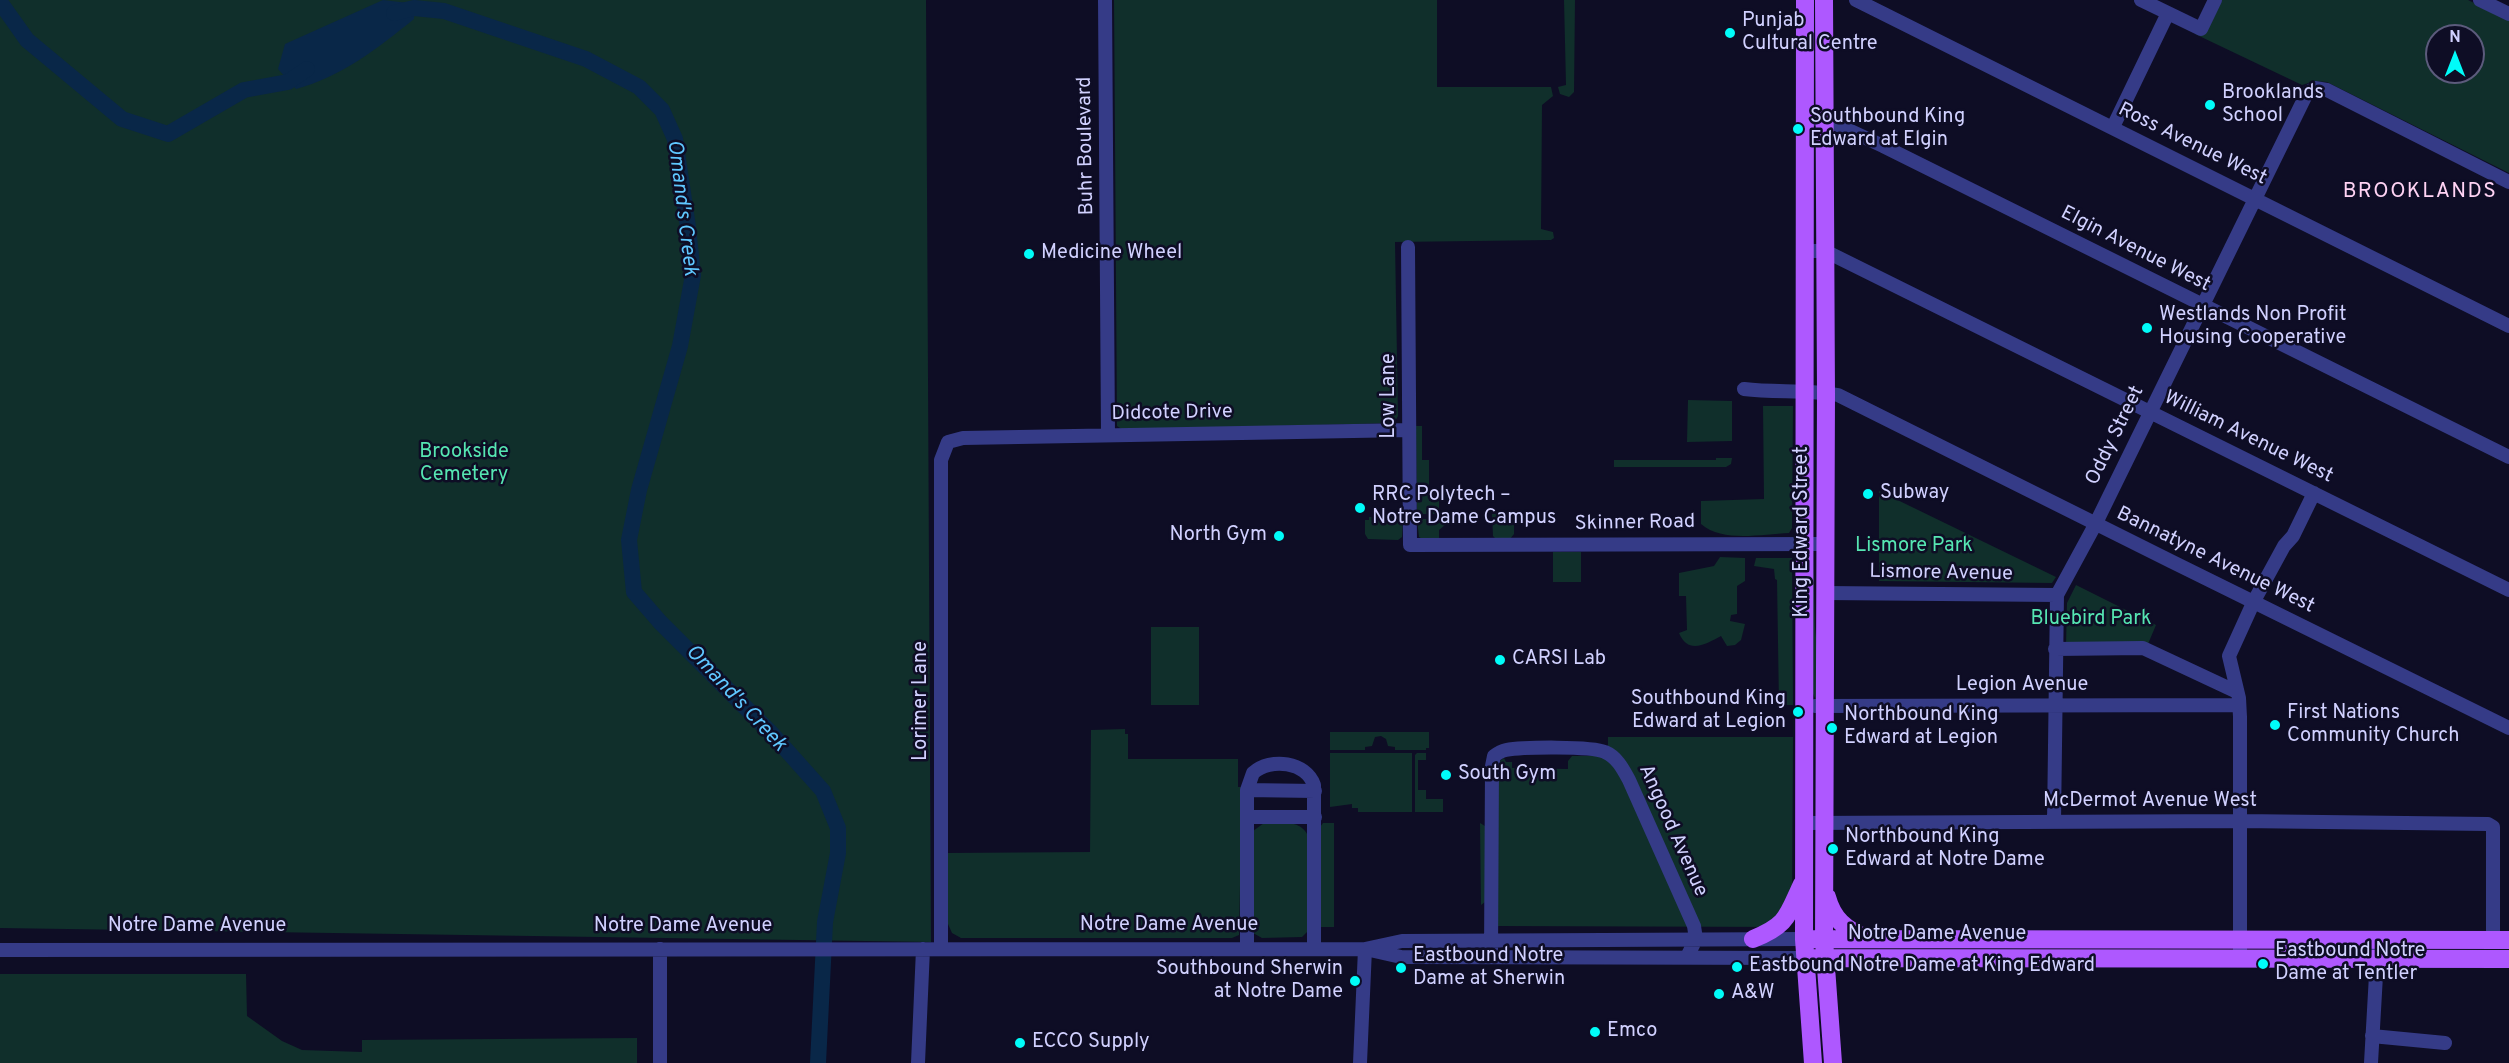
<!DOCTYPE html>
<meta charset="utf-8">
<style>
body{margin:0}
#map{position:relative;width:2509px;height:1063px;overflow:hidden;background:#0e0d25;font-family:Overpass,sans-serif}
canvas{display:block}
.north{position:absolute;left:2425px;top:24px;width:60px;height:60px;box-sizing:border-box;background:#0e0d25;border:2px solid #5c5b7c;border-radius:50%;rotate:0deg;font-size:16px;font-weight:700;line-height:24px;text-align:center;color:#d1d1ff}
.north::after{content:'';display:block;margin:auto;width:21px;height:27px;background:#00fcf9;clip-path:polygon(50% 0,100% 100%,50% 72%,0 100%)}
</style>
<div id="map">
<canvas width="2509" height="1063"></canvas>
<div class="north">N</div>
</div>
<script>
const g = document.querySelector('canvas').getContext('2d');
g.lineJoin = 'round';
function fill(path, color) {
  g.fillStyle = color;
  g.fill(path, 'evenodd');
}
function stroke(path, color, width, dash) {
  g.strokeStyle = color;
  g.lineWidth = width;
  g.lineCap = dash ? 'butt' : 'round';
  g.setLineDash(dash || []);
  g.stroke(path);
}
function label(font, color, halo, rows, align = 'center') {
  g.font = font + ' Overpass,sans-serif';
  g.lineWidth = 5;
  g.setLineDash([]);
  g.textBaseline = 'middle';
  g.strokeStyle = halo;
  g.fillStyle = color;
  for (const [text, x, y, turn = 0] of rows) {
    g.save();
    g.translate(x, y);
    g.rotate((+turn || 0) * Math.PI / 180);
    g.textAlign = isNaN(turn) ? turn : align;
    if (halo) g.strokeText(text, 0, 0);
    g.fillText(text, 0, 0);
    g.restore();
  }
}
const green = new Path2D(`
 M0,0H926L931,942L0,928Z
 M1114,0H1437V87H1551L1553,96L1542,105L1541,229L1553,232L1554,238L1551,240L1395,242L1398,416L1394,423L1123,430L1117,426Z
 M1564,0H1575L1574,92L1569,97L1560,94L1558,87L1566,85Z
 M2222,0H2468L2509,20V173L2327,82L2315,81L2302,85L2195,34L2211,23ZM2437,36H2473V72H2437Z
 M1688,400L1732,401V441L1687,442Z
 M1763,406H1793L1792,528L1789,533C1762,534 1723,543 1701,524V501L1764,499Z
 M1416,426H1422V460H1429V501H1439V514H1417Z
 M1716,458H1732L1731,464L1726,467H1614V460H1716Z
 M1879,491L2056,577L2052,583L1879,581Z
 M1492,514H1514V534L1510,539L1497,540L1493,536Z
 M1369,517H1403L1402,537L1398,540L1368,539L1365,534V520H1369Z
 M1417,519H1445V525L1439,530V540H1424L1419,537Z
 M1553,552H1581V582H1553Z
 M1720,557L1745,558V581L1737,586V614L1731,615L1730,621L1745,624L1741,640L1735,645L1727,646L1721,636C1706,644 1688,655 1679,633L1687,630L1686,596H1679V573L1714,566Z
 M1756,558H1792L1793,705H1779L1777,580L1775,579L1774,569L1754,566Z
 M1813,558L1815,627L1819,667L1816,700L1812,692Z
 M2076,585L2156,625L2148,644L2066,645L2067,603Z
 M1151,627H1199V705H1151Z
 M1125,729V734H1128V759H1238V787H1242L1239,935L1232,938H961L952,933L948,924L947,853L1090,852L1091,730Z
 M1330,732H1429V748H1426V750H1395V747L1388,746L1386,739L1381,736L1375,737L1372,746L1365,747V750H1330Z
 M1608,737H1793L1792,918L1784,927L1497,926V763L1504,758L1506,762H1512V768L1568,769V761L1572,756H1602L1608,760Z
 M1330,753H1412V812H1358V808H1352V804L1330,807Z
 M1417,753H1426V760H1418V790H1426V799H1443V812H1415V755Z
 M1264,823C1279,823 1301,819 1308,836L1309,930L1302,937L1262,938L1253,933V831Z
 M1323,823H1334V927H1320V827Z
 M1480,823L1485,826V902L1481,905Z
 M0,974H246L247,1016L282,1041L302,1050L362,1052V1040L637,1038V1063H0Z`);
const water = new Path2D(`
 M383,0L408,3L414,8V19C378,48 341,77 296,89L278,69L285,44Z`);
const river = new Path2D(`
 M0,2L27,40L122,119L168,134L244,90L288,82L307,69
 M394,13L414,8L444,11L586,59L639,87L662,110L675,139L688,227L693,275L680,346L639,490L629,540L634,592L660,622L773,735L823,791L838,828V853L825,922L818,1063`);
const minor = new Path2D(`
 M1105,0L1108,435
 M1856,0L2509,326
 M2141,0L2201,29L2215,0
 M2480,0L2509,14
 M1805,118L1825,119L1883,146L2509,457
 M2113,127L2168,13
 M1408,247L1410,545L1824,544
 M1805,251H1825L2509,590
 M1744,389C1775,393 1807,389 1838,395C2061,508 2285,617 2509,728
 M1824,593L2057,595
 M2055,649L2143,648L2237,692
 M1815,706L2239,705
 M1247,790L1315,791
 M1247,817H1315
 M2054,822L2057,595L2095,525L2307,93L2315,88L2327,90L2509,182
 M1806,823L2241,821L2488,824L2493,827V940
 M941,949V460L948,442L963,438L1409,430
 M1247,949V790L1253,773C1271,757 1306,762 1314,785V949
 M0,950L1365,949L1402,941L1804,939
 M1370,950L1401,957L1804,958
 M1491,957L1492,766L1494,756C1498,753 1501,751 1506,750C1522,747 1592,746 1605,752C1617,757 1623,769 1629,780L1694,926L1696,939L1687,957
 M2240,958V717L2239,698L2229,656L2254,601L2284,546L2293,536L2314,493
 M2372,1036L2445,1043
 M660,1063V949
 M918,1063L923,949
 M1360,1063L1365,949
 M2371,1063L2378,940`);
const major = new Path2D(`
 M1805,0L1804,939L1813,1063
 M1824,0L1826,393L1824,940L1833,1063
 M1827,897C1833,919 1845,929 1866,938
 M1753,939C1788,925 1787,916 1802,884
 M1812,939L2509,940
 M1812,958L2509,959`);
const markers = [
 [1730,33,6,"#00fcf9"],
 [2210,105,6,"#00fcf9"],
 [1798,129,6,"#00fcf9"],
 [1029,254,6,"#00fcf9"],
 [2147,328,6,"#00fcf9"],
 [1868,494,6,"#00fcf9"],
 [1360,508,6,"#00fcf9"],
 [1279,536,6,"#00fcf9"],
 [1500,660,6,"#00fcf9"],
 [1798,712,6,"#00fcf9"],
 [2275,725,6,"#00fcf9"],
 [1832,728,6,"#00fcf9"],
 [1446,775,6,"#00fcf9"],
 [1833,849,6,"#00fcf9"],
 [2263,964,6,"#00fcf9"],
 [1737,967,6,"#00fcf9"],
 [1401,968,6,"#00fcf9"],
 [1355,981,6,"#00fcf9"],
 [1719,994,6,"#00fcf9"],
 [1595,1032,6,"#00fcf9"],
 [1020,1043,6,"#00fcf9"]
];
const poiNames = [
 ["Punjab",1742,22],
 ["Cultural Centre",1742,45],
 ["Brooklands",2222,94],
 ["School",2222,117],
 ["Southbound King",1810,118],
 ["Edward at Elgin",1810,141],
 ["Medicine Wheel",1041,254],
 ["Westlands Non Profit",2159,316],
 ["Housing Cooperative",2159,339],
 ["Subway",1880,494],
 ["RRC Polytech –",1372,496],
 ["Notre Dame Campus",1372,519],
 ["North Gym",1267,536,"right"],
 ["CARSI Lab",1512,660],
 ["Southbound King",1786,700,"right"],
 ["Edward at Legion",1786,723,"right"],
 ["First Nations",2287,714],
 ["Community Church",2287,737],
 ["Northbound King",1844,716],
 ["Edward at Legion",1844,739],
 ["South Gym",1458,775],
 ["Northbound King",1845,838],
 ["Edward at Notre Dame",1845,861],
 ["Eastbound Notre",2275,952],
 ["Dame at Tentler",2275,975],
 ["Eastbound Notre",1413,957],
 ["Dame at Sherwin",1413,980],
 ["Eastbound Notre Dame at King Edward",1749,967],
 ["Southbound Sherwin",1343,970,"right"],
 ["at Notre Dame",1343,993,"right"],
 ["A&W",1731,994],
 ["Emco",1607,1032],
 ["ECCO Supply",1032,1043]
];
const streetNames = [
 ["Ross Avenue West",2192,145,26],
 ["Buhr Boulevard",1087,146,-91],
 ["Elgin Avenue West",2135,250,27],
 ["Low Lane",1390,396,-90],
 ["Didcote Drive",1172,414,-1],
 ["Oddy Street",2116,436,-64],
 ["William Avenue West",2248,438,26],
 ["Skinner Road",1635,524,-1],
 ["King Edward Street",1803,532,-90],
 ["Bannatyne Avenue West",2215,561,26],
 ["Lismore Avenue",1941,574,1],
 ["Legion Avenue",2022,686],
 ["Lorimer Lane",922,701,-90],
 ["McDermot Avenue West",2150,802],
 ["Angood Avenue",1672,831,66],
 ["Notre Dame Avenue",1169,926],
 ["Notre Dame Avenue",197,927],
 ["Notre Dame Avenue",683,927],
 ["Notre Dame Avenue",1937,935]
];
const parkNames = [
 ["Brookside",464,453],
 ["Cemetery",464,476],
 ["Lismore Park",1914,547],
 ["Bluebird Park",2091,620]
];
const neighbourhoodNames = [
 ["BROOKLANDS",2420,193]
];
const waterNames = [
 ["Omand's Creek",681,208,83],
 ["Omand's Creek",735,699,47]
];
fill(green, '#102f2b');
fill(water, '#092748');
stroke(river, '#092748', 16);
stroke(minor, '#353b87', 14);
stroke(major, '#ae58ff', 18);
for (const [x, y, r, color] of markers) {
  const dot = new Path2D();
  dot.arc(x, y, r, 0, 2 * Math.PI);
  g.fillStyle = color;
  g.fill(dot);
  stroke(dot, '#0e0d25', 2);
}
label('20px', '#d1d1ff', '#0e0d25', poiNames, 'left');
label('20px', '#d1d1ff', '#0e0d25', streetNames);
label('20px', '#56e6b2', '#0e0d25', parkNames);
g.letterSpacing = '1.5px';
label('21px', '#ffd3f4', '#0e0d25', neighbourhoodNames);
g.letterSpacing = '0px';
label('italic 21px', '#5fc7ff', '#0e0d25', waterNames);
</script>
